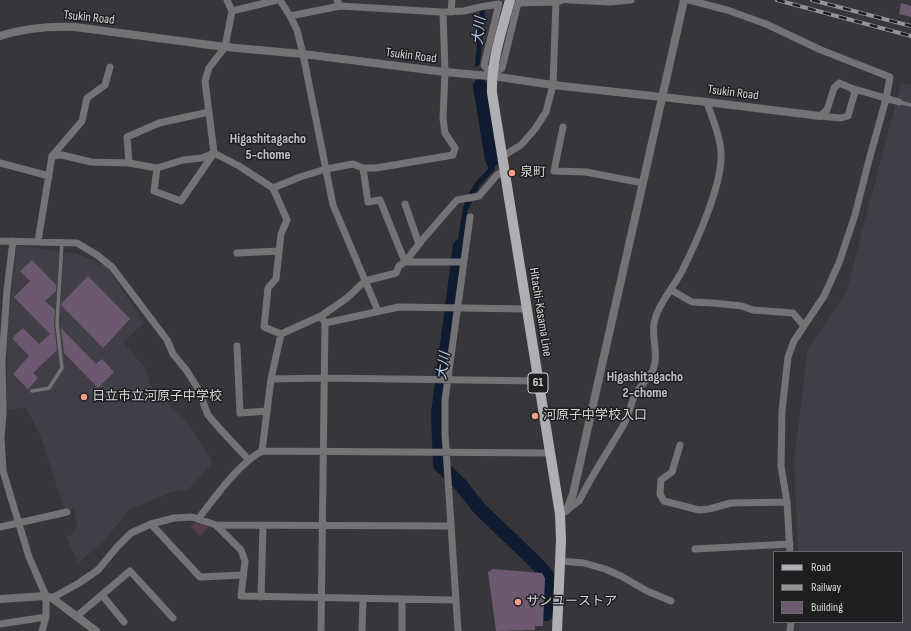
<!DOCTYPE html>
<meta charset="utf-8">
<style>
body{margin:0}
#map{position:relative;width:911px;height:631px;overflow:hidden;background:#37363a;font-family:"Sofia Sans Condensed",sans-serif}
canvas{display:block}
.legend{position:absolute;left:773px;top:551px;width:130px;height:72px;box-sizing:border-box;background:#1e1d1f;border:1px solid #686769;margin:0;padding:5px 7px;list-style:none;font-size:12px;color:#d6d5d8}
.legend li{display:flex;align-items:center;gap:8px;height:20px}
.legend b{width:20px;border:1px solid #686769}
</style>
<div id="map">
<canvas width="911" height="631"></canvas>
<ul class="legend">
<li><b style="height:5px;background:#aeafb3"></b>Road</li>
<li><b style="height:5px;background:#949396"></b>Railway</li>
<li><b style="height:11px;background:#6c5870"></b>Building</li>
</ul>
</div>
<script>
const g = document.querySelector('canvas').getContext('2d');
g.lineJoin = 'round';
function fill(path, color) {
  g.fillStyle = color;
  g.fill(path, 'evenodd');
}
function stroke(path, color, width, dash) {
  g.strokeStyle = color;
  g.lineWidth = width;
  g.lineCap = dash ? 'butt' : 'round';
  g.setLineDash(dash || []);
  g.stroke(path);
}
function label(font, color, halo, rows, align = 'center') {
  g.font = font + ' "Sofia Sans Condensed","Noto Sans JP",sans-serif';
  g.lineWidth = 3;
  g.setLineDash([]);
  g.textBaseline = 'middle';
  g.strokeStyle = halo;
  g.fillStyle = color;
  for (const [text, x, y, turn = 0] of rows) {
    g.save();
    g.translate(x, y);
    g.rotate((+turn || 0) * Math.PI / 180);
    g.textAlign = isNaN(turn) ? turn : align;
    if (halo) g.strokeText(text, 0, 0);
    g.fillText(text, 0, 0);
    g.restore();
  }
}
const built = new Path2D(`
 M901,83L911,85V631H799L800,622H902V552H798L794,462L808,348L846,293Z
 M17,245L78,254L105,265L144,323L123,342L146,369L150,385L187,422L213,462L188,490L172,492L129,510L104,541L78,563L66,537L71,535L78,525L73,508L64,509L41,437L26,408L6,409L8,321Z`);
const green = new Path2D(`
 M196,523L203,524L209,528L200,536L190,526Z`);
const water = new Path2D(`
 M485,8L480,64L475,67L480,9Z
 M481,86L490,137L485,138L476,87Z
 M491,141L495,169L479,187L475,194L468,195L475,183L488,169L486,142Z
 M465,202H472L468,210L460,259H455L463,208Z`);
const river = new Path2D(`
 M480,86L492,160
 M460,246L438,413L440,465L460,484L479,508L535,562L547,575L546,614`);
const building = new Path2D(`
 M901,3L911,6V17L899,14Z
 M32,260L56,285V291L45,301L55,310L54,323L57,350L33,373L38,378L28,389L13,374L29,356L12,338L23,328L39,344L50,334L14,297L30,281L20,271Z
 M88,276L130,319L103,348L61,305L62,303Z
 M61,328L96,364L102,359L114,372L98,388L64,353Z
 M493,569L542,573L545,578L543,626H535V630L496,631L488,572Z`);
const service = new Path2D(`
 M899,102L911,105
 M32,391L49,388L62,368L57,323L62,242`);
const minor = new Path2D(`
 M280,0L290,16L340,6L337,0
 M568,0L610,2L631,0
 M689,0L727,10L766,24L821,50L890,77L886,99L869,160L855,215L839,263L824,296L794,341L788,357L782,411L781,466L787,502L790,552
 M340,6L441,12L464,11L480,7L499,4L484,65L492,76L502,68L518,3L556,2L563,0
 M232,11L277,0
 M451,12L452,0
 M290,16L297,30L303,54L333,205L378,311
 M839,83L851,88L855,92L848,116L841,118L820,116L827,110L834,88Z
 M851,88L899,102
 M563,127L554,171L586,172L643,183
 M52,156L62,155L91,162L129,163L157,168L183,160L202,158L214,153L239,166L273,188L287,220L281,234L276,279L268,288L264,327L281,334L321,316L347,298L365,281L396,273L399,266L405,262L423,239L457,200L479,196L497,175L505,170
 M503,156L521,145L535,129L546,112L553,85L556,2
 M0,163L49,176
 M129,163L127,137L159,123L209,112
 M157,168L154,191L181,201L214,153L205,81L209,68L225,47L232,11L227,0
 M363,168L368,202L380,200L405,262H463
 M273,188L300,177L326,169L353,164L363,168H376L453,155L455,148L445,133L443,119L445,72L443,12
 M405,204L419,244
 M0,241L77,243L97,255L112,267L167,340L173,354L187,371L198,389L208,415L220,429L248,459
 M13,241L7,290L2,361L3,414L1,437L3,471L29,557L46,596V617L42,631
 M38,241L52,156L82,121L87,98L105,85L110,67
 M237,253L279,251
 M671,290L692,302L713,303L742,306L753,310L793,313L804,326
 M325,323L399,307L526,309
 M237,346L240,413L267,411
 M271,379L324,378L538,381
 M680,445L672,472L661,480L660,494L664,501L699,510L709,509L731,503L787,502
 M262,451L271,379L281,334
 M567,510L579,501C592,475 608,451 623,426C628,417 630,407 634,397C638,387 648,380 653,370C660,353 649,333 656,316C660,302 675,285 682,271C696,243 721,188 721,157C722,139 712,119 707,102
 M198,519C217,495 236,466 262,451L550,453
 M151,524L200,577L243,575
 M216,525L241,550L245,561L241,596L455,600
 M0,527L67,512
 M695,549L790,544
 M560,561L584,563L605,569L621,576L647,591L671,601
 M102,595L124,622
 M261,597L263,525
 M52,598L79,583L98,570L117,547L131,533L151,524L174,518L192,517L216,525L451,526
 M77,616L130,571L173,618
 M0,624L46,617
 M321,631L325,323L321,316
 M362,631L363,599
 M402,631V599
 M458,631L445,434V400L470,217
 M790,631L791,622`);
const tertiary = new Path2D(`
 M0,36C25,28 49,26 75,27L225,47L303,54L445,72L499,77L553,85L707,102L820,116
 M560,514L567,510L573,494L684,0
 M0,599L46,596L52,598L96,631`);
const primary = new Path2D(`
 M510,0C502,30 491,61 492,93L560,514L561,540L557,631`);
const rail = new Path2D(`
 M777,0L911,36
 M812,0L911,26`);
const markers = [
 [512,173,4,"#f39f85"],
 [84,397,4,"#f39f85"],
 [535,416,4,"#f39f85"],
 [518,602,4,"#f39f85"]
];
const shields = [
 [538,383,20]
];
const shieldNames = [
 ["61",538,383]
];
const streetNames = [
 ["Tsukin Road",89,18,6],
 ["Tsukin Road",411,56,7],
 ["Tsukin Road",733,93,7],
 ["Hitachi-Kasama Line",540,312,81]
];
const poiNames = [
 ["泉町",520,173],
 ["日立市立河原子中学校",92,397],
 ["河原子中学校入口",543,416],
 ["サンユーストア",526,602]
];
const waterNames = [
 ["大川",480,31,-84],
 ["大川",444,366,-82]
];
const neighbourhoodNames = [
 ["Higashitagacho",268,139],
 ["5-chome",268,155],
 ["Higashitagacho",645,377],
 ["2-chome",645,393]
];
fill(built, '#413e47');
fill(green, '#543c4c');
fill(water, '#0f1b30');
stroke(river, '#0f1b30', 14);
fill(building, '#6c5870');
stroke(service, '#737375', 3.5);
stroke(minor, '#737375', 7);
stroke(tertiary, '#737375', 8);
stroke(primary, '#aeafb3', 10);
stroke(rail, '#949396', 4);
stroke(rail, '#1e1d1f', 2.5, [8]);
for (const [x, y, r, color] of markers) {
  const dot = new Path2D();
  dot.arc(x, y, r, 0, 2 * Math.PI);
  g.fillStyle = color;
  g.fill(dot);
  stroke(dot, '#1e1d1f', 1.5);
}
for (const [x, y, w] of shields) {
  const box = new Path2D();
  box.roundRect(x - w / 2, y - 10, w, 20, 3);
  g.fillStyle = '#1e1d1f';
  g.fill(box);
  stroke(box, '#d6d5d8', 1);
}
label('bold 12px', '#d6d5d8', null, shieldNames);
label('13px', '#d6d5d8', '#1e1d1f', streetNames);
label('13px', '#d6d5d8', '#1e1d1f', poiNames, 'left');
label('italic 14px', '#aecafb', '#1e1d1f', waterNames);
label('bold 14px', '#c0bfc4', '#1e1d1f', neighbourhoodNames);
</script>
